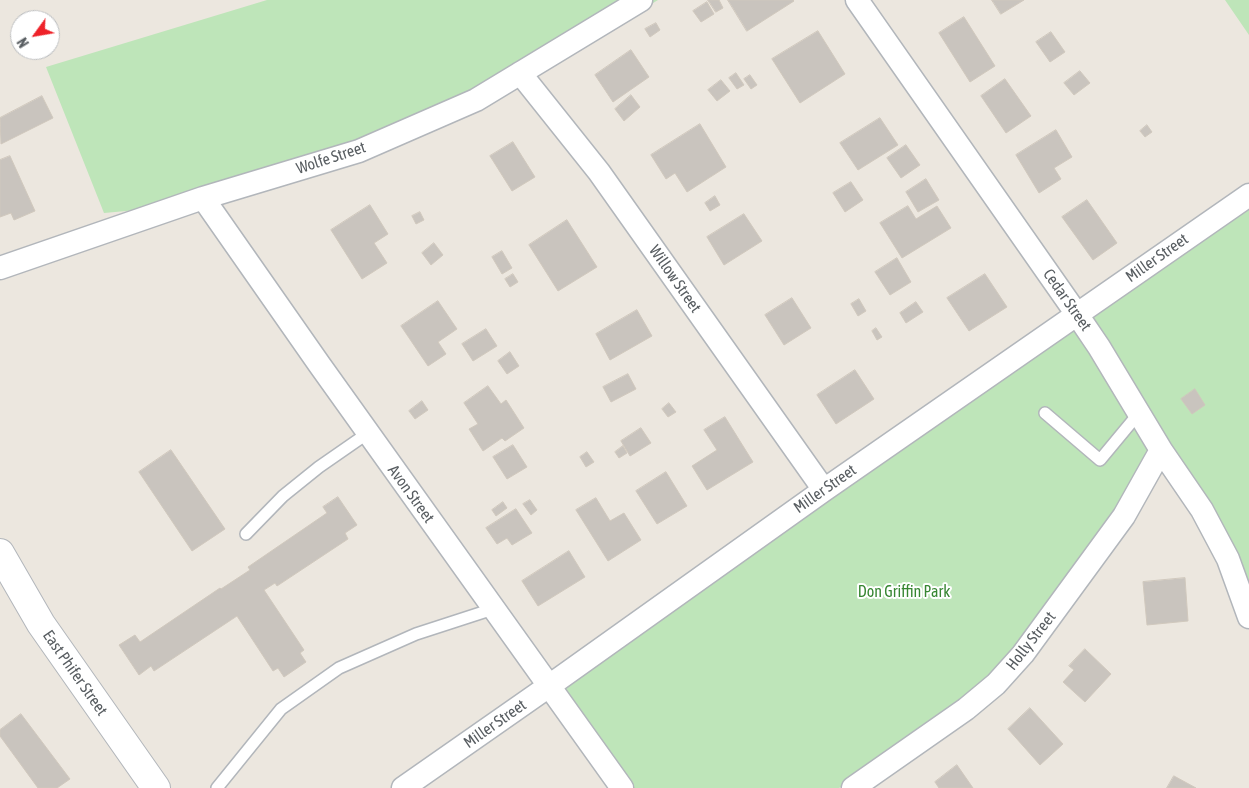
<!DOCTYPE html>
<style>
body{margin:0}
#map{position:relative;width:1249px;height:788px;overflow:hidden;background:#ece7df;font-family:"Asap Condensed",sans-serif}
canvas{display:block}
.north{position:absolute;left:10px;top:10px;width:50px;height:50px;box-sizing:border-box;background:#fff;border:1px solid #bcbec0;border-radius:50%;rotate:238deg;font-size:14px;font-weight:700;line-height:20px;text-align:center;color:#585d61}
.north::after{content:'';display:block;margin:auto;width:18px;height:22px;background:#ee2229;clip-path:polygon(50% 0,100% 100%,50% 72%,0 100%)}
</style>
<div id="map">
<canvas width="1249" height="788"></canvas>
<div class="north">N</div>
</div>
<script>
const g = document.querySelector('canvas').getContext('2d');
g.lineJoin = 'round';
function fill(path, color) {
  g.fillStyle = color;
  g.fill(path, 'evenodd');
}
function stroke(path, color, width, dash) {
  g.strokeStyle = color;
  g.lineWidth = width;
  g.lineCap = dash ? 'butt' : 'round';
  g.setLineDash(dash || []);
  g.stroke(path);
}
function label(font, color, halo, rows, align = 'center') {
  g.font = font + ' "Asap Condensed",sans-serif';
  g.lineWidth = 4;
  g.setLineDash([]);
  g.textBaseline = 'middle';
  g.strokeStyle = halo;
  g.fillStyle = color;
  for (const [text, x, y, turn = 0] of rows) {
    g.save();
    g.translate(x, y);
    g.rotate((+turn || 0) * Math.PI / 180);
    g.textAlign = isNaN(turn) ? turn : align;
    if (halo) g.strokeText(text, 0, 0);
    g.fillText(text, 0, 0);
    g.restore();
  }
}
const green = new Path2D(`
 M267,0H658L481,108L226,202L104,213L46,67Z
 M1225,0H1249V35Z
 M1249,203V600L1161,441L1118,515L991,682L839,788H630L557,689Z`);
const building = new Path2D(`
 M708,0H719L723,8L716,12Z
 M728,0H793L794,1L747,31Z
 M992,0H1024L1001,14Z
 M707,2L714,14L701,22L693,11Z
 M964,17L995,66L970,82L939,33Z
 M656,23L660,30L650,37L645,29Z
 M818,31L845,74L800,103L772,59Z
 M1051,32L1065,52L1050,62L1036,42Z
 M631,50L649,77L613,102L595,75Z
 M1080,71L1090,83L1074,95L1064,83Z
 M736,73L744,85L737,89L729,78Z
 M750,75L757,85L751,89L744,79Z
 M1005,79L1031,116L1006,133L981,96Z
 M721,80L730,91L717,101L708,90Z
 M631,95L640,107L624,121L615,109Z
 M42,96L53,118L1,144L0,118Z
 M880,118L898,145L858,170L840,143Z
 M700,124L726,167L687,192L675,173L666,179L651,155Z
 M1147,125L1152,132L1145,137L1140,131Z
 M1056,130L1072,157L1054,168L1061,179L1039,193L1016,155Z
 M513,142L535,177L512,191L490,156Z
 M906,145L920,165L901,178L887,158Z
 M10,156L35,211L14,220L11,213L0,217V160Z
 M926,179L939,200L918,212L906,192Z
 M851,182L863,200L845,212L833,193Z
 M715,196L720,205L710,211L705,203Z
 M1087,200L1117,243L1093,260L1062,217Z
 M370,205L388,234L374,243L387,263L362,279L331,230Z
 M908,206L916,219L937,206L951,228L902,258L880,223Z
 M420,212L424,220L416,224L412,216Z
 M744,214L762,241L724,265L707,237Z
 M567,220L597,267L558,291L529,245Z
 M434,243L443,255L431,265L422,253Z
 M502,251L512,268L502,274L492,257Z
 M897,258L911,282L890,295L875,272Z
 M513,274L518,282L510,287L505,279Z
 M985,274L1007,307L969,331L947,298Z
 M792,298L811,328L784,345L765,315Z
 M859,299L866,311L858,316L851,304Z
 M438,301L457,329L438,342L446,354L428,366L401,326Z
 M916,302L923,312L906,323L900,313Z
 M637,310L652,336L610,360L596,334Z
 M876,328L882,337L877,340L872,331Z
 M486,329L497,346L473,361L462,344Z
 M510,352L519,366L507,374L498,361Z
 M855,370L874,399L836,424L817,395Z
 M628,374L636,389L611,402L603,387Z
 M488,386L501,404L506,400L524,428L505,441L502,438L483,451L469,429L478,424L464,403Z
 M1195,389L1205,405L1192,414L1181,399Z
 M422,401L428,410L415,419L409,411Z
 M669,403L676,412L668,417L662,409Z
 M725,417L753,462L707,490L692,466L717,450L704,430Z
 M641,428L651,443L630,456L621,441Z
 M513,445L527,467L507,479L493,457Z
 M623,446L627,453L619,458L615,452Z
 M171,450L225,529L192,551L139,472Z
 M587,452L594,462L586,467L580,457Z
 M666,472L687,506L657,524L636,491Z
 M338,497L357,525L345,533L348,539L277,586L275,583L264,590L304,650L300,653L306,662L284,677L278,668L273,671L237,616L154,671L151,666L139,675L119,645L135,635L140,642L220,588L221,589L250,570L248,567L327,513L323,507Z
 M596,498L610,521L624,513L641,540L608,561L576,510Z
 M530,500L537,510L531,515L523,504Z
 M503,502L507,508L496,516L492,510Z
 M516,509L532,533L512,545L507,538L497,544L486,528Z
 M569,551L585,577L538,606L522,581Z
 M1185,578L1188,621L1147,625L1143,582Z
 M1085,649L1111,674L1085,702L1063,682L1074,670L1069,666Z
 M1030,708L1063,744L1040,765L1008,729Z
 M21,714L70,779L57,788H38L0,736V730Z
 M957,765L973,788H939L935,782Z
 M1174,776L1196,788H1167Z`);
const service = new Path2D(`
 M1045,413L1100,460L1139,413
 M246,534L283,496L319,467L368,433
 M217,788L281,709L339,668L416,634L493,609`);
const minor = new Path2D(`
 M857,0L1076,313L1099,347L1161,450L1202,510L1228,559L1249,617
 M520,73L599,172L824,490
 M203,198L319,364L622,788
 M0,268L203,198L359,151L476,100L641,0
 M403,788L549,686L824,490L1249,195
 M853,788L966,709L996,684L1023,654L1124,516L1161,450`);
const tertiary = new Path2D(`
 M0,553L41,624L156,788`);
const streetNames = [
 ["Wolfe Street",331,158,-18],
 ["Miller Street",1157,258,-35],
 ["Willow Street",675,279,55],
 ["Cedar Street",1067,300,55],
 ["Miller Street",825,489,-35],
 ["Avon Street",411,494,54],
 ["Holly Street",1031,641,-52],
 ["East Phifer Street",75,673,55],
 ["Miller Street",495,724,-35]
];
const parkNames = [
 ["Don Griffin Park",904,592]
];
fill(green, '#bee5b9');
fill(building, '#c9c4be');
stroke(building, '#d0c8bd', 1);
stroke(service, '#b2b6bb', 14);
stroke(minor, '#b2b6bb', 25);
stroke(tertiary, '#b2b6bb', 30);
stroke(service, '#fff', 11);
stroke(minor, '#fff', 22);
stroke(tertiary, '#fff', 28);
label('16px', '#585d61', '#fff', streetNames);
label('16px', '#378632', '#fff', parkNames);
</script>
